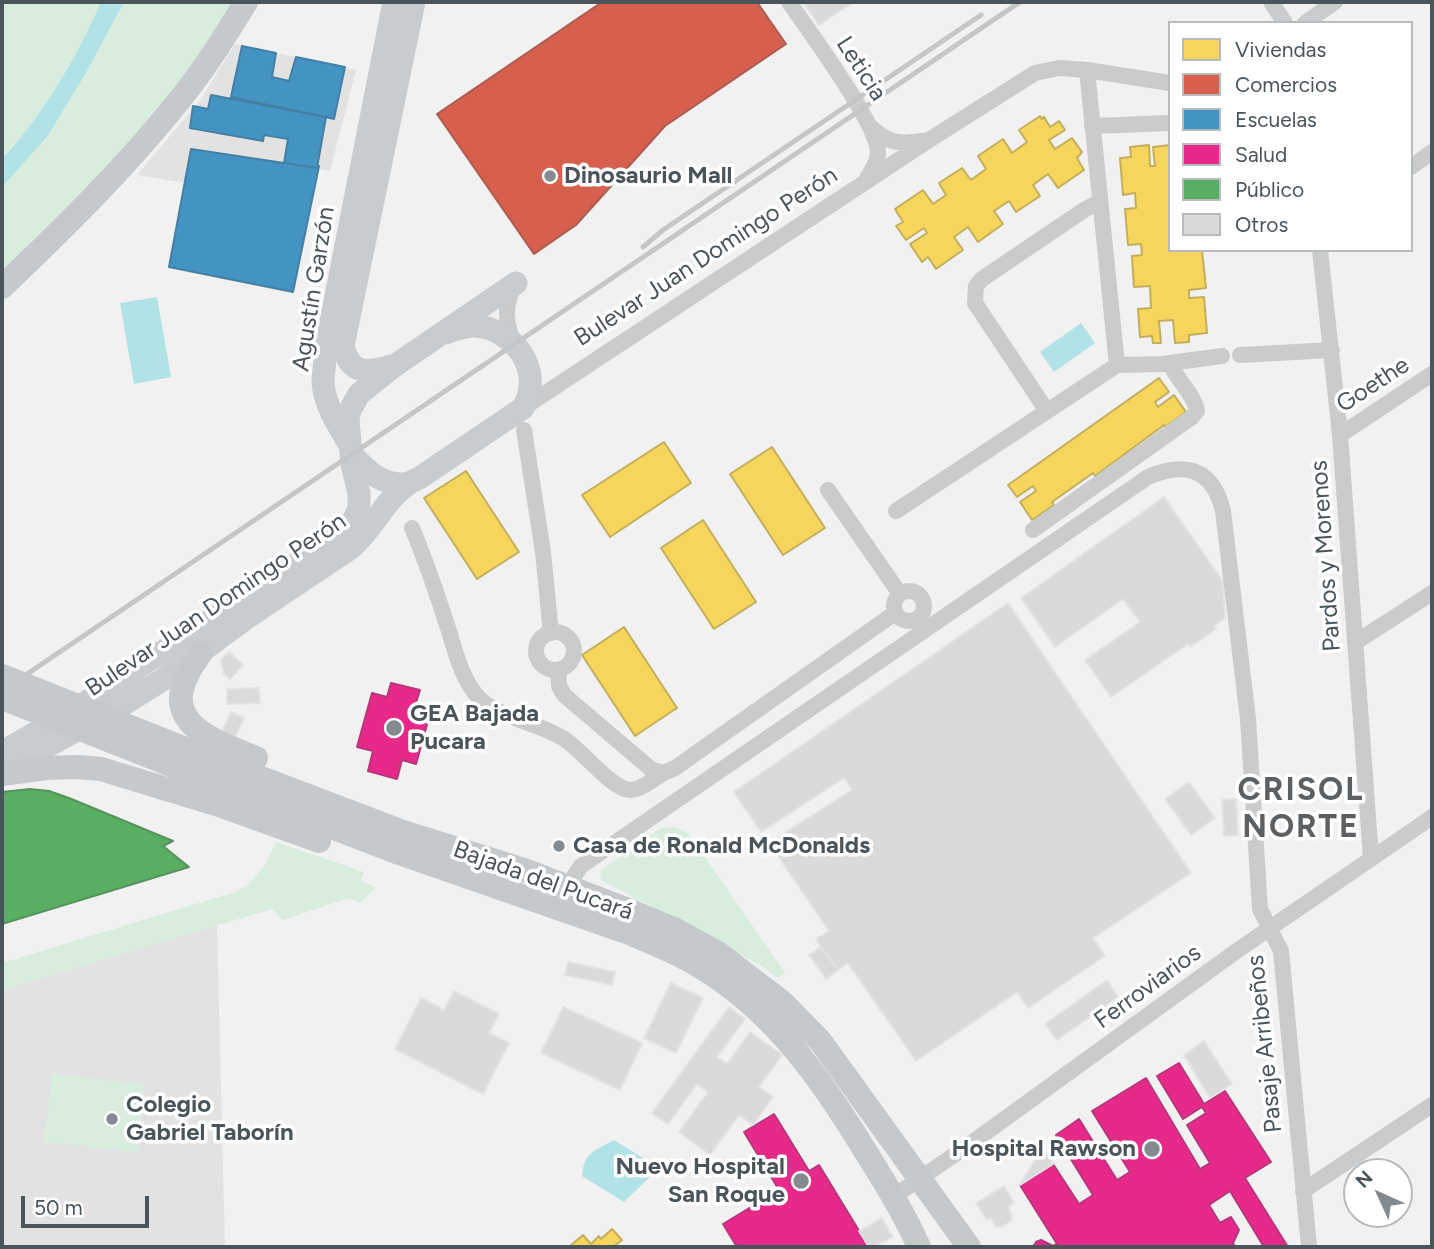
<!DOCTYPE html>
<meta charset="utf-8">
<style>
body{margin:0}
#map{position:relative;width:1434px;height:1249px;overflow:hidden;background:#f1f1f1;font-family:Figtree,sans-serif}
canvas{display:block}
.frame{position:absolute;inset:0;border:4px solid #49545b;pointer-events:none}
.legend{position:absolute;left:1168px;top:21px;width:245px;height:231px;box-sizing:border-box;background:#fff;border:2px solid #b6bbbd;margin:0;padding:9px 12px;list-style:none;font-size:21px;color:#49545b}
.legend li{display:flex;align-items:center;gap:14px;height:35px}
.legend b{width:35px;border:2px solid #b6bbbd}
.north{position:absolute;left:1343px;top:1158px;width:70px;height:70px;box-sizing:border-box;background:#fff;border:2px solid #b6bbbd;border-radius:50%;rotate:315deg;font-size:19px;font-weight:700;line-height:28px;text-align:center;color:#49545b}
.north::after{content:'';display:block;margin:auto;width:24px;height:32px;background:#848b90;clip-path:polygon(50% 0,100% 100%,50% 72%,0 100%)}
.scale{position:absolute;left:21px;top:1196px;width:128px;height:32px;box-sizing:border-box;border:4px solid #49545b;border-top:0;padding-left:9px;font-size:21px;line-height:24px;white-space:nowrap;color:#49545b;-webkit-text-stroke:5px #fff;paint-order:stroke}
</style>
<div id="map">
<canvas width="1434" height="1249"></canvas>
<div class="frame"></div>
<ul class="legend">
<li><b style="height:19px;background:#f6d55c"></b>Viviendas</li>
<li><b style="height:19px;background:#d6604d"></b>Comercios</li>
<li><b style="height:19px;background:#4393c3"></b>Escuelas</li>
<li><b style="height:19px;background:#e7298a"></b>Salud</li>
<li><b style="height:19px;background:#5aae61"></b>Público</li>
<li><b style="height:19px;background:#dadadb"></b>Otros</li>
</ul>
<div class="north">N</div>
<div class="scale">50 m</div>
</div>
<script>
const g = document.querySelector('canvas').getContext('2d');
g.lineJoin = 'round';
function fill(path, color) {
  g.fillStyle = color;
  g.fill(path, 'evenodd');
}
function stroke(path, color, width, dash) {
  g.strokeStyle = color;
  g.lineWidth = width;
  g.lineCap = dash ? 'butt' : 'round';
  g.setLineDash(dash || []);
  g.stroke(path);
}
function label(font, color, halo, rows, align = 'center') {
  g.font = font + ' Figtree,sans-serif';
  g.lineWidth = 7;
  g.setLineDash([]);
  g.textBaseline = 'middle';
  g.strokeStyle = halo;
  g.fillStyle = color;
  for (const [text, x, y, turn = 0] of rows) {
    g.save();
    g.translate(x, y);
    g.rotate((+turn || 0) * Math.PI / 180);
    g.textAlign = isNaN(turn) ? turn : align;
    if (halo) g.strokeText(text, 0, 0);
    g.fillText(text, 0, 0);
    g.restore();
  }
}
const education = new Path2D(`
 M235,44L356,70L330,171L191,149L185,183L137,175L201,99Z
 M217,925L225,1247H2V990Z`);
const green = new Path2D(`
 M2,2H101C77,57 43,115 2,159Z
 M124,2H246L228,31L2,287V187L47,137L86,73Z
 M676,827L689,834L785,973L778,978L760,965L601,880L600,871L661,828Z
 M276,842L364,872L361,881L376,887L360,903L349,898L283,920L272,909L2,990V963L235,892L246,886L257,875L265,865Z
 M52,1074L145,1084L137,1152L44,1142Z`);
const water = new Path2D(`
 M101,2H124L86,73L47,137L2,187V159C43,115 77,57 101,2Z
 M157,297L171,377L134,384L120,303Z
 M1081,323L1095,343L1054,372L1040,352Z
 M614,1140L659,1168L624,1202L582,1176C584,1152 594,1151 614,1140Z`);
const homes = new Path2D(`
 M1040,116L1042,119L1044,117L1050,127L1059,121L1065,130L1049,140L1055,149L1072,138L1082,152L1077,158L1084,170L1058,188L1048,174L1033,185L1040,196L1016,212L1009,201L994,211L1003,224L978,242L968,227L954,237L963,250L936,269L928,257L922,262L910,244L927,233L924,228L906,240L896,226L903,222L895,209L923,190L933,204L946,195L939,183L962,168L971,180L986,169L978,156L1003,139L1012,153L1027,142L1019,130Z
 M1149,145L1150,166H1155L1153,147L1170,145V250H1202L1206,288L1189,290V298L1204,297L1207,333L1189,335V342L1175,343L1173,320L1159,321L1161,343H1153L1152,336L1140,337L1138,309L1151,308L1150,286L1134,287L1132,256L1142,255L1141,244L1128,245L1125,209L1136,208L1135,193L1123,195L1120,158L1131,157L1130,147Z
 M1159,378L1169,392L1155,402L1158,407L1174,395L1186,412L1165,427L1164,425L1095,476L1093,473L1052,502L1054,505L1032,520L1020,502L1036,491L1033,486L1017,497L1008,485Z
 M664,442L691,483L610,537L582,495Z
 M772,447L825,528L783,555L730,474Z
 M466,471L519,552L477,579L424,498Z
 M703,520L756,602L714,629L661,548Z
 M624,627L677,708L635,736L582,655Z
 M612,1229L622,1240L613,1247H569L583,1235L591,1244L599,1236L601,1239Z`);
const shops = new Path2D(`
 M602,2H757L786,44L665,126L576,225L534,254L437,114Z`);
const schools = new Path2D(`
 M242,46L276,53L272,77L289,81L296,57L345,67L334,119L231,97Z
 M211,95L326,117L317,168L284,163L288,139L264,135L263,141L190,128L193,106L208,109Z
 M191,149L317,168L319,166L293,292L169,267Z`);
const health = new Path2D(`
 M391,683L420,690L415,706L431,710L416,764L402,760L397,779L368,771L373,751L357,747L372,693L387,697Z
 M1179,1063L1204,1104L1225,1091L1271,1162L1245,1178L1288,1247H1264L1230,1191L1209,1205L1220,1223L1231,1217L1239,1230L1233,1243L1235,1247H1033L1036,1242L1041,1240L1053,1246L1057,1244L1020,1185L1053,1164L1079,1204L1093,1195L1056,1135L1079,1119L1117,1180L1130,1172L1092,1111L1146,1078L1200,1169L1210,1163L1187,1125L1206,1113L1202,1107L1183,1119L1157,1076Z
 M774,1114L809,1171L819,1165L869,1247H737L723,1224L779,1190L744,1132Z`);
const public = new Path2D(`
 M30,789L49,791L69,798L173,841L163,846L189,867L2,924V792Z`);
const building = new Path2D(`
 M803,2H854L819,25Z
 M1164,497L1223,581L1225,618L1214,626L1216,629L1190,647L1188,644L1111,697L1085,660L1140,622L1123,599L1055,647L1021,598Z
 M1008,603L1191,873L1093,938L1105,956L1066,982L1028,1008L1017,992L916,1061L848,963L838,970L821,947L816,939L829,931L769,843L852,790L844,778L761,832L734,792Z
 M229,652L243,665L230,679L224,674L221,660Z
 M259,688L260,703L227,704V689Z
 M231,712L244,718L235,737L222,731Z
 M1189,782L1215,818L1191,835L1165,799Z
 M1236,799L1238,835L1224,836L1222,800Z
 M821,947L838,970L826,979L809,955Z
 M568,962L615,972L612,985L565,975Z
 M1107,980L1118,997L1057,1040L1045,1024Z
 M671,983L703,998L676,1053L644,1038Z
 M454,991L499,1014L489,1033L509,1043L483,1094L395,1049L421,998L444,1010Z
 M563,1007L642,1043L620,1090L541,1053Z
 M729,1007L745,1019L717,1057L727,1064L750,1032L782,1055L759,1087L773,1097L753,1125L739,1115L710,1155L679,1132L708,1092L697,1084L668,1124L652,1113Z
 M1204,1041L1232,1084L1210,1098L1184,1055Z
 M1043,1147L1053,1164L1020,1185Z
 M1004,1186L1014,1203L1008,1207L1012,1216L1011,1221L1001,1227L996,1226L990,1218L987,1220L976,1203Z
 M882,1218L893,1237L874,1247H869L859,1231Z`);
const street = new Path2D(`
 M789,2C808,30 878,124 878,153C878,163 869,174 865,182
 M1271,2L1285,23
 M1305,23L1335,2
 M1092,126L1170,123
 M871,127C888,144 900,144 923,141
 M1411,167L1432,152
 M1320,250L1340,435L1371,858
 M513,341C505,320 504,303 516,283
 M1240,355L1332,350
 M1117,365L1162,364L1222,356
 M523,408L929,140L1035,73L1059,68L1087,70L1170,83
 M1047,411L975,303L976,286L982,279L1084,210L1099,202
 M524,430L543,552L551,633
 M1340,435L1432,374
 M828,490L900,594
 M896,511L1117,365L1087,70
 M412,528C426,561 437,594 448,628C455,650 460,673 474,692C492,718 541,722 567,741C583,752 612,789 630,790C641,790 654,779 663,773
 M1033,530L1192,417L1197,411C1194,393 1176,380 1170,363
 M894 606a15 15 0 1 1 30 0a15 15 0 1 1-30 0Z
 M536 651a19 19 0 1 1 38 0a19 19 0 1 1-38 0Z
 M1356,642L1432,593
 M558,670L559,686L564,695L651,769L663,773L675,768L895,613
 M567,887L581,866L1148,477C1186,461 1213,469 1223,511L1248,719L1260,909L1281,951L1309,1247
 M1303,1191L1432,1105
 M893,1197L970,1144L1238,950L1432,817`);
const secondary = new Path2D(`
 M391,366C368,373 350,375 343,346L414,2
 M348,442C337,423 323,402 323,380C324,371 325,362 325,352L394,2
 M351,454C368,471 380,485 406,484
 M2,752L65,716L326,544L352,523L359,509V493L352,464L348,420L350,410L359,394L394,366L516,283
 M2,771L116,709L164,679L245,619L351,548C379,524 385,493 421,477L523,408C543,374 519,335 483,327C471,324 457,329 445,333`);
const primary = new Path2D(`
 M2,287C62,230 121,172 173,108C201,75 224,38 246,2
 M201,653C152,718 201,736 256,758
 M198,754L403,832L524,870L628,910L674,929L718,953L782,1002L821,1042L969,1247
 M189,772L399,853L629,933C657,945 685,956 710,973C778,1017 823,1082 864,1149C884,1181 904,1213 919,1247
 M2,774L46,768L78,767L101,769L219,805L319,841`);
const rail = new Path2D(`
 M643,247L663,230L981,15
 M2,691L1020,2`);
const primaryBridge = new Path2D(`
 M2,676L198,754
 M2,698L189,772`);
const markers = [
 [550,176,7,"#848b90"],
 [394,728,9,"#848b90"],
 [559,846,7,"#848b90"],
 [112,1119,7,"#848b90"],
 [1152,1149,9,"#848b90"],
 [801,1181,9,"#848b90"]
];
const streetNames = [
 ["Leticia",861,69,57],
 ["Bulevar Juan Domingo Perón",706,257,-33],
 ["Agustín Garzón",314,289,-81],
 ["Goethe",1373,385,-33],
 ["Pardos y Morenos",1326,556,-94],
 ["Bulevar Juan Domingo Perón",216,605,-34],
 ["Bajada del Pucará",543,881,20],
 ["Ferroviarios",1148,987,-36],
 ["Pasaje Arribeños",1265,1044,-96]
];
const poiNames = [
 ["Dinosaurio Mall",564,176],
 ["GEA Bajada",410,714],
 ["Pucara",410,742],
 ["Casa de Ronald McDonalds",573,846],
 ["Colegio",126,1105],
 ["Gabriel Taborín",126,1133],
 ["Hospital Rawson",1136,1149,"right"],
 ["Nuevo Hospital",785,1167,"right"],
 ["San Roque",785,1195,"right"]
];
const districtNames = [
 ["CRISOL",1301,791],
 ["NORTE",1301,828]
];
fill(education, '#e3e2e2');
fill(green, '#d8edde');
fill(water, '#b1e2e6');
fill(homes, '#f6d55c');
stroke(homes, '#c2ae5c', 2);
fill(shops, '#d6604d');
stroke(shops, '#ac5c51', 2);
fill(schools, '#4393c3');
stroke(schools, '#4580a4', 2);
fill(health, '#e7298a');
stroke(health, '#b8367c', 2);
fill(public, '#5aae61');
stroke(public, '#55935f', 2);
fill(building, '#dadadb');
stroke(building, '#e2e3e3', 2);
stroke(street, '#c9cbcc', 16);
stroke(secondary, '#c9ccce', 23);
stroke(primary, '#c6c9cc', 24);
stroke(rail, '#c5c6c7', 5);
stroke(primaryBridge, '#c6c9cc', 24);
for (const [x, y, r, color] of markers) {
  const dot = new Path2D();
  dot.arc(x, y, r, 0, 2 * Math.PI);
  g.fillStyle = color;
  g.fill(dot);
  stroke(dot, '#fff', 2.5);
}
label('24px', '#49545b', '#fff', streetNames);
label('bold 24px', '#49545b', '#fff', poiNames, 'left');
g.letterSpacing = '2px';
label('bold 32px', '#5d6063', '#fff', districtNames);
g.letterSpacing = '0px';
</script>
